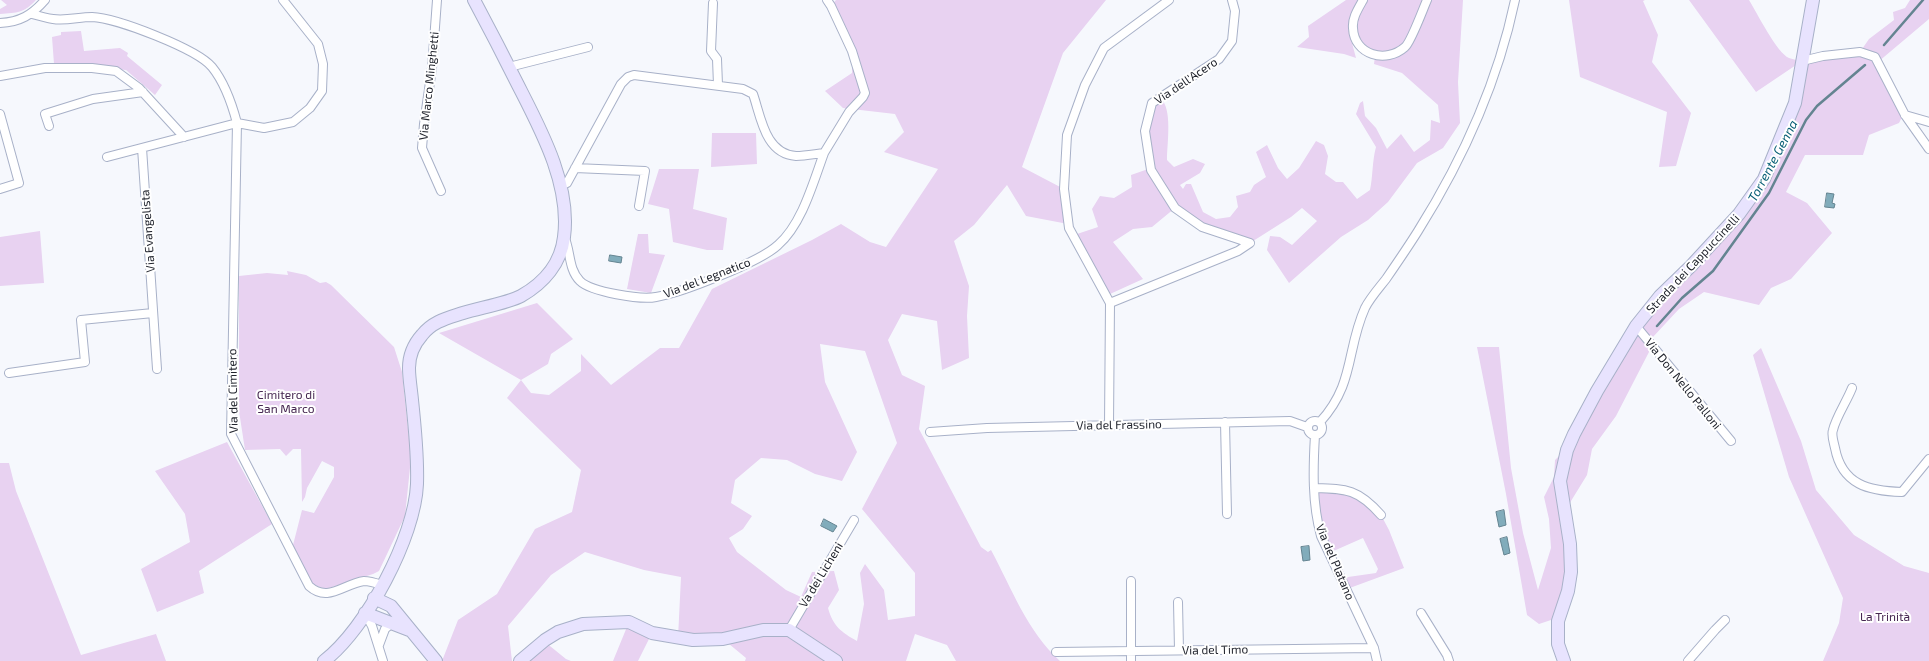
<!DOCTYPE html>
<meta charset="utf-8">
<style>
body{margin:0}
canvas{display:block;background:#f6f8fd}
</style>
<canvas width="1929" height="661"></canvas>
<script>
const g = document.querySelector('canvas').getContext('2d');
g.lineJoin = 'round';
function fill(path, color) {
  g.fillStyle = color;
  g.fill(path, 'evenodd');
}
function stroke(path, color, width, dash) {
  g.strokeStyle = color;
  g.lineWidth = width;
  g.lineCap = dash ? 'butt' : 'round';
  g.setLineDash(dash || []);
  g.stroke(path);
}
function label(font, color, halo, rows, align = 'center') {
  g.font = font + ' "Exo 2",sans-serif';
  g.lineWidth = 4;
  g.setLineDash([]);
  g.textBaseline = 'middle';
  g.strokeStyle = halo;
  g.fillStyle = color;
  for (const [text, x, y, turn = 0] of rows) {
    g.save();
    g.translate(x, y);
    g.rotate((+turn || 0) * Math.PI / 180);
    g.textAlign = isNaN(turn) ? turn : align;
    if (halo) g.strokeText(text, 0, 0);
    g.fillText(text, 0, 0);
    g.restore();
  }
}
const green = new Path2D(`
 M1,0H36C23,14 18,12 0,14V9L7,5Z
 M836,0H1106L1063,53L1022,167L1064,189L1068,224L1026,216L1007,185L974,225L954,241L969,286L967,316L969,358L942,370L937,321L902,314L888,340L902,375L925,386L919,429L981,547L988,552L991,550C1012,589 1027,631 1060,661H956L947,645L915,634L906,661H745L746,658L723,639L678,638L681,577L644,570L585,552L551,575L508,626L512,661H442L458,620L497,594L535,529L572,512L581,470L507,398L521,380L439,333L537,303L573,339L551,354L548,364L521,380L531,393L549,395L581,371V354L611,385L660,348H679L712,289L812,240L841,224L870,242L886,247L938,169L884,152L904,132L895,114L843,108L825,91L852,73V51L831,6ZM820,344L865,351L897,443L862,509L915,573V616L888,620L884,590L865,564L860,573L864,604L857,641C841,632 833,626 828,608L839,590L834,571L812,572L801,597L786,590L737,552L729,538L743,529L752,516L731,503L735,480L761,458L787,460L815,474L842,481L857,452L825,382Z
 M1346,0H1463L1458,82L1460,123L1443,148L1417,163L1388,202L1368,220L1341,237L1289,283L1267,250L1270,236L1280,237L1292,245L1317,221L1302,208L1291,217L1250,243L1202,227L1175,208L1152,227L1133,229L1113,242L1143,279L1110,294L1077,234L1098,227L1092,209L1100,196L1114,198L1132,187L1131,175L1151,168L1145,131L1152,103L1160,98C1173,108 1167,143 1167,160L1174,167L1193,159L1205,164L1200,173L1180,185L1183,189L1186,184H1191L1203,212L1216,219L1230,217L1238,207L1236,196L1250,192L1254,185L1266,177L1256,152L1267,145L1278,168L1287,179L1299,168L1316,141L1324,145L1328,156L1325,174L1336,182H1343L1357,199L1370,190C1373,176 1372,162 1376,147L1356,114L1360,103L1363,101L1365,116L1376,128L1387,149L1401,134L1414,152L1430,140L1431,120L1440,123L1438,105L1402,73L1374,64L1375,56L1356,42L1354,16L1348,28L1356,58L1344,54L1297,47L1309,37L1308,26Z
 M1569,0H1645L1643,1L1658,35L1652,62L1691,113L1676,166L1659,167L1667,112L1580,77Z
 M1689,0H1749C1757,13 1777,53 1789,58C1806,65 1842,55 1860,52L1869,39L1894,20L1893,12L1905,8L1910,0H1929V19L1878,62L1904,113L1899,123L1869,135L1863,155H1805L1786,192L1807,203L1832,233L1791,279L1771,288L1759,305L1704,292L1679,309L1652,338L1649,352L1616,416L1592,449L1587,475L1571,501L1565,514L1571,572L1554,619L1539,624L1527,615L1506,494L1477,347H1499L1511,468L1523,533L1538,590L1551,548L1549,519L1544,497L1554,477L1555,460L1568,447L1636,326L1764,179L1795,103L1802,61L1756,92Z
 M81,31L84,51L120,48L128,53L127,56L162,85L155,95L126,70L54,64L52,37L61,35V32Z
 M712,133H756L757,164L711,167Z
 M659,169H699L693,209L727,218L723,250H707L673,242L669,209L648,204Z
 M40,231L44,283L0,286V237Z
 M638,234H648L649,253L665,255L651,293L627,289Z
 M287,271L306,275L320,283L326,282L331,285L394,347L402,372L411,458L405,516L379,571L373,574L326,589L311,584L293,545L302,510L314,513L334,477V467L322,461L307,488L305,497L302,502L301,449H293L286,456L280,449L245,450L239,411V276L267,273L288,275Z
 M1761,348L1801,441L1816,490L1854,535L1904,566L1929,573V661H1823L1839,623L1843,598L1789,477L1753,355Z
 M227,442L272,524L199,571L204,593L157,612L141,569L190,542L185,514L155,471Z
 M0,463H9L16,491L81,655L156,634L166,661H0Z
 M1314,488L1354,491L1381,515L1389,530L1404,568L1347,589L1341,578L1376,573L1378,569L1363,538L1329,553Z
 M629,622L652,633L638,661H613Z
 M545,642L566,659L571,661H521Z`);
const water = new Path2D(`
 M1827,193L1834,194L1832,203L1835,204L1834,208L1825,207Z
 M610,255L622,257L621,263L609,261Z
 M1504,510L1506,525L1499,527L1496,512Z
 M824,519L837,526L833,532L821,526Z
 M1507,537L1510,553L1504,555L1500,539Z
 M1309,546L1310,560L1303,561L1301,547Z`);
const stream = new Path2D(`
 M1884,45L1923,0
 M1657,326L1682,298L1713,271L1769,193L1806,120L1817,106L1865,65`);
const street = new Path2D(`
 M437,0L432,68L424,124L422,148L441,191
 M1363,0C1358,9 1352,18 1353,28C1354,55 1386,64 1405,47C1411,42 1423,9 1427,0
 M713,3L711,51L717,59L718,85
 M32,14C39,16 46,18 53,19C66,21 79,17 92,17C117,18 197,49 212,67C225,83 232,104 237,123L231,434L309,586C328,603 343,584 364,581C370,581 376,583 382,585
 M0,23C20,22 32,15 45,0
 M1802,61L1823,56L1860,52L1875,57L1905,115L1929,149
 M509,67L588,47
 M0,76L45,68H92L116,71L139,88L184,137
 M0,114L19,183L0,189
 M1905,115L1929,122
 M49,126L45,114L93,99L143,92
 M142,148L157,369
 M107,157L237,123L264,128L293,122L310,108L322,91L323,64L318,44L283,0
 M575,168L645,171L639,206
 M561,186L567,183L621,84L628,77L634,75L743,89L753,94C761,117 765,154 796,156C805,156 815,154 824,153L849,112L863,97L865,93L852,51L831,6L827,0
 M564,236C571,251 568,269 580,281C591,292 641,300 656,297C681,293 760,262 778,245C802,224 813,183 824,153
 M1110,303L1238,251L1250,243L1202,227L1175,208L1151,170L1145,131L1152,103L1219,59L1232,41L1235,11L1232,0
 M1636,326L1731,441
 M9,373L85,362L81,320L153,313
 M1852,388C1847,401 1836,417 1833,430C1831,435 1834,443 1835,448C1842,485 1869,491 1902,492L1929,459
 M1308 428a7 7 0 1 1 14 0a7 7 0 1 1-14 0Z
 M1225,422L1227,514
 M1320,422C1355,384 1346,350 1365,308C1370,298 1379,288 1386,279C1397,263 1408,247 1418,231C1462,161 1498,81 1515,0
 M1109,425L1110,303L1069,228L1064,189L1067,135L1085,85L1104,48L1169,0
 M930,432L987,428L1290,421L1307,427
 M1315,435C1313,469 1312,503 1321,536L1374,648L1377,661
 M1314,488C1347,489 1358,489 1381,515
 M1178,602L1179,650
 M365,613L372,626L383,661
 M1421,613L1447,655L1449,661
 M789,630L854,520
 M379,645L385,629L392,623
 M1056,652L1374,648
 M1131,661V581
 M1688,661L1715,630L1725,620`);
const secondary = new Path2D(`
 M374,598L391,606L436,661
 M365,613L409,630
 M324,661C366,629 415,537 417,484C418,456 415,428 412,400C411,389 409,378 409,368C409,356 414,344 422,335C433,321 448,318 463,313C479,308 508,303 521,296C544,283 561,263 564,237C571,185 541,130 518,85C504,57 489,28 474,0
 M520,661L545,640L558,632L583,624L629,622L652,633L693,640L723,639L763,630H789L836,661
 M1564,661L1558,644V621L1568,591L1571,572L1570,544L1560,481L1567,450L1574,434L1597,391L1636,326L1660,296L1691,266L1739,214L1764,179L1795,103L1813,0`);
const streetNames = [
 ["Via dell'Acero",1186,81,-34],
 ["Via Marco Minghetti",429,86,-84],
 ["Via Evangelista",148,231,-94],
 ["Strada dei Cappuccinelli",1693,264,-47],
 ["Via del Legnatico",707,278,-21],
 ["Via Don Nello Palloni",1683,384,51],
 ["Via del Cimitero",233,391,-91],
 ["Via del Frassino",1119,425,-1],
 ["Via del Platano",1335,562,67],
 ["Va dei Licheni",821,575,-59],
 ["Via del Timo",1215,650,-1]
];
const parkNames = [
 ["Cimitero di",286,395],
 ["San Marco",286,409],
 ["La Trinità",1885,617]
];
const waterNames = [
 ["Torrente Genna",1773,161,-62]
];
fill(green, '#e8d2f1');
fill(water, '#81acbb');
stroke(water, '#648491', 1);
stroke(stream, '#648491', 2.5);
stroke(street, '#a8b1c8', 10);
stroke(secondary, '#a8b1c8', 14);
stroke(street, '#fff', 8);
stroke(secondary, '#e8e3fe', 12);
label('12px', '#22252e', '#fff', streetNames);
label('12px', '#462751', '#fff', parkNames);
label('italic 13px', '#095f76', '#fff', waterNames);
</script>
